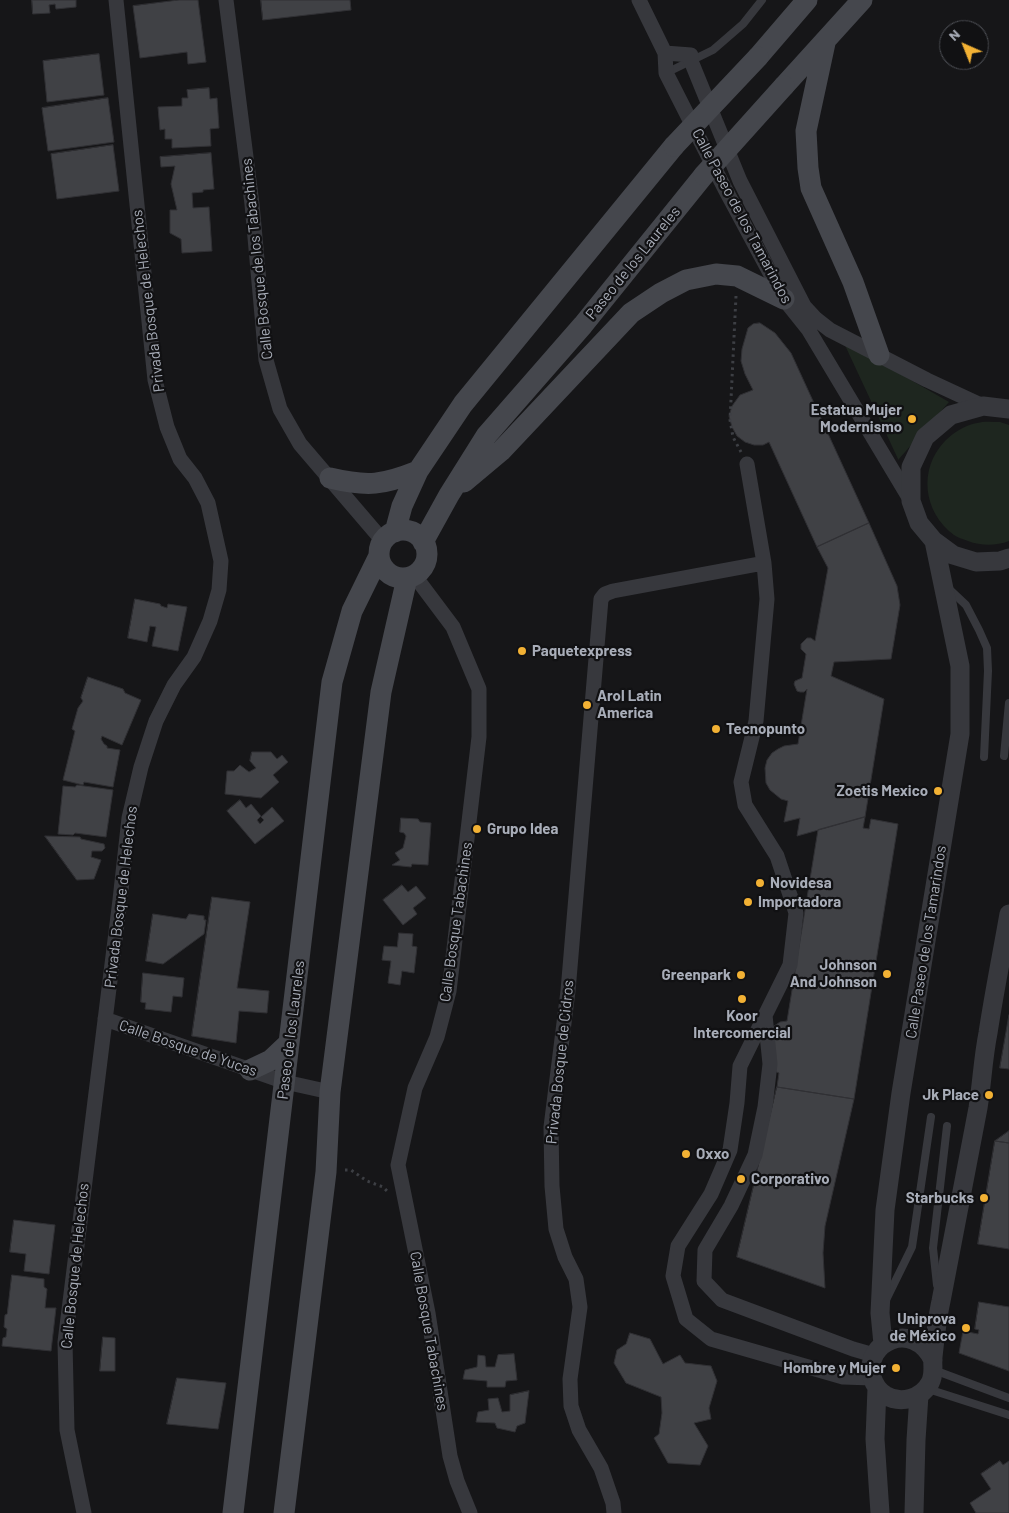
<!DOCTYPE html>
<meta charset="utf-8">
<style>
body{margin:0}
#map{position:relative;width:1009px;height:1513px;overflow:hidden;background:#161618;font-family:Barlow,sans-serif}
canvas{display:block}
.north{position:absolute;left:939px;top:20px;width:50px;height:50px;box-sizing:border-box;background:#111113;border:1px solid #4d4f55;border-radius:50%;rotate:316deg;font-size:14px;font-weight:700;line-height:20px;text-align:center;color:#a8adb8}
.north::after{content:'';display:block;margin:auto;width:18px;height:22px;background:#f2b134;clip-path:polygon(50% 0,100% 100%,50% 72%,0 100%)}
</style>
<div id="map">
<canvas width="1009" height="1513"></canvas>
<div class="north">N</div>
</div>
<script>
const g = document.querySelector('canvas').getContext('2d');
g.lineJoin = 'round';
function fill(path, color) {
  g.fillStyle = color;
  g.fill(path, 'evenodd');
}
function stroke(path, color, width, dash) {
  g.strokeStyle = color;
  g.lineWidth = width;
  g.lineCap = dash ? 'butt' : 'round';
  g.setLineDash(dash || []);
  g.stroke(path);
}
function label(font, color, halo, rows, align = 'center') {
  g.font = font + ' Barlow,sans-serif';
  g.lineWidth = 4.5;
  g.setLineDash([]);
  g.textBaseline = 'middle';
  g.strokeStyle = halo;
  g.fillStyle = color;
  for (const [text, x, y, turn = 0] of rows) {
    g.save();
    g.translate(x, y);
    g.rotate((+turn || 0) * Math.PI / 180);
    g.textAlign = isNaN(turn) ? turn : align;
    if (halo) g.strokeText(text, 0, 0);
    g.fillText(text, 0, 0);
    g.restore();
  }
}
const green = new Path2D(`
 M843,341L949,402L898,460V459Z
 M1000,422L1009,425V541C996,546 981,546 968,541C964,539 958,538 954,535C923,512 918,469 945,441C953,433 965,425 977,423C984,421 993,422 1000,422Z`);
const building = new Path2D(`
 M32,0H76V7L56,9L55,4L49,5L50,13L33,14Z
 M179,0H198L206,62L188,64L187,52L140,58L133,6Z
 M261,0H350L351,10L263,20Z
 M99,54L104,95L47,102L43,61Z
 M209,88L210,99L217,98L219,128L210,129L211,146L172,148V139H165V129L160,130L158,107L182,106V98H188L187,90Z
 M108,98L114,142L48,151L42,108Z
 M113,145L119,191L57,199L51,154Z
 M211,153L214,189L203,190V192L192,193L193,208L209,207L212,251L182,253L181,239L170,233V210H177L171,184L175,166L161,167L160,157Z
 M760,323L775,333L791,353L869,523L817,547L769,442L763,445H754L745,442L737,436L732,427L729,416L732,406L740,395L753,390L745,374L741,361L742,349L748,328L753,324Z
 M869,523L897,586L900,605L891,659L834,662L831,676L884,699L865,817L797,836L800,818L784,822L788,801L781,799L770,790L766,783L765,768L767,760L772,753L778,749L784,746L798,744L807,689L804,692H800L797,691L794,684L795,681L802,678L806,654L801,649V644L807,638H811L815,641L828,568L817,547Z
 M135,599L160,604L161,606L167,608L168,604L187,607L178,651L152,646L156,627L150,626L147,642L128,638Z
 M88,677L123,689L125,693L141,700L122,745L102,736L101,739L104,744L107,746V748L120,750L113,787L84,782L83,785L63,780L75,731L72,729L78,708L83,701L81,698Z
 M252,752H271L277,759L282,755L288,762L273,775L279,782L261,798L225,794L227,771H234L240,765L249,772L256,768L250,761Z
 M77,785L113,790L106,837L75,833L73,835L58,834L63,786L75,787Z
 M240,800L246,808L251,804L261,816L257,820L260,824L264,820L261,817L272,807L284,821L255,844L227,811Z
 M865,817L863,828L869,829L871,819L898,824L854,1099L777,1087L779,1073L774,1071L770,1029L780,1022L787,1021L818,830Z
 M401,818L418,819L420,822L431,823L428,865L412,864L411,867L392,865L400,860L395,853L403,848L406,836L404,833L400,832Z
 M45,836L80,837L81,839L104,844L105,848L102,851H92L91,857L101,860L94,879L77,880Z
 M402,885L408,892L416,886L426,898L413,908L417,914L403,925L383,900Z
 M212,897L250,902L237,988L269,991L267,1013L239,1011L236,1043L192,1036Z
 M153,914L186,919L189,914L204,916V920H206L204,934L163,964L146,961Z
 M399,933L413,934L412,946L417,947L414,973L402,971L400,985L388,983L391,961L382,960L384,946L397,947Z
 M143,973L184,978L182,997L173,996L171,1012L145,1009L146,1003L141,1002Z
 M1009,1015V1069L1000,1068Z
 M777,1087L854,1099L825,1226L823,1253L825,1288L737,1257Z
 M1009,1131V1143L995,1141Z
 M995,1141L1009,1143V1249L978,1244Z
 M14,1220L55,1225L49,1274L24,1271L26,1254L10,1252Z
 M12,1275L44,1279V1287L47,1289L45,1308H56L51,1351L2,1346L3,1338L6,1337L7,1329L4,1327L5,1315L7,1314Z
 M979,1302L1009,1307V1371L959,1353L963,1331L978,1334L979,1330L975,1329Z
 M630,1333L650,1339L663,1364L680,1355L685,1363L711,1366L717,1381L709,1408L711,1419L694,1423L708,1446L700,1465L668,1463L654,1438L659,1434L662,1413L661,1397L626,1383L614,1363L617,1350L626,1344Z
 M103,1337L115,1338V1371H100Z
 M514,1354L517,1380L506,1381L505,1387H487V1381L463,1379L465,1370L477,1367L478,1355L485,1356L486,1367H495L498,1355Z
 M177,1378L226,1383L218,1429L167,1424Z
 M529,1391L525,1423L517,1426L515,1432L497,1428L495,1423L476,1422L478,1412L489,1410L488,1399L498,1398L502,1412L510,1411V1395Z
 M1000,1461L1003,1465L1009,1461V1513H976L970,1503L991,1489L981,1474Z`);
const path = new Path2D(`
 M736,296L730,420L733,437L741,452
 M345,1170H351L367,1181L383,1187L387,1191`);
const service = new Path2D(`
 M666,73L713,50L743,24L762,0
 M949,589L966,605L979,630L987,648L988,671L984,757
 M1004,756L1009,703
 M937,1285L933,1248L947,1126
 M886,1300L912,1247L931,1117
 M934,1370L1009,1398
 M928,1389L1009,1415`);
const minor = new Path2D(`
 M226,0L252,204L266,360L280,409L300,444L383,541
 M639,0L665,53L666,73L725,189L784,299L808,329L911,501
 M665,53L691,55V61L740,181L804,306L816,319L830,330L927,380L983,406
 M747,464L764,563L767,599L756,721L741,782L745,805L777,856L796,913L790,965L740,1066L737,1103L730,1150L711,1194L678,1246L673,1276L686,1319L711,1339L843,1377L872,1378
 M414,575L453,627L479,689V737L449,991L437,1037L415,1088L398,1165L428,1313L450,1456L457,1481L470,1513
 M765,1015L770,1064L765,1107L755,1155L731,1206L705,1250L704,1281L722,1300L853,1349L874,1355
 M105,1019L285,1082L330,1092
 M84,1513L67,1430L65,1342L120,900L129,818L141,767L156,721L174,685L194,657L210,621L219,590L221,561L208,503L195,478L180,459L167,427L155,380L116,0
 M614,1513L613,1503L601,1468L579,1430L571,1406L570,1379L580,1307L576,1279L565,1257L556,1229L552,1186L551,1127L568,991L601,599L605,594L613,591L764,563`);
const tertiary = new Path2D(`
 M1009,409L983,406L951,415L925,437L911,467V501L919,523L934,541L953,555L976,562L1000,561L1009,558
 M883,1344L880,1313L885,1210L901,1093L960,734V666L934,541
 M933,1360C913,1319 863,1342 872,1377C874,1384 879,1391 885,1395C901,1405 922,1398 930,1383C935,1374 932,1366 933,1357C935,1338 937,1319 941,1301C953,1236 966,1172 978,1108C982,1083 983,1058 988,1033C994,993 1002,954 1009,914
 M877,1388L875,1439L880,1513
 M914,1513L916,1440L919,1395`);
const secondary = new Path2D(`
 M825,43L806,131L808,168L811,188L853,282L879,355
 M758,57L807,0
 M784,86L862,0
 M330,478C368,487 383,485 418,471
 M464,482L501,451L631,313L661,293L686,280L716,274L737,276L784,299
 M379 554a24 24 0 1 1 48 0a24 24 0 1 1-48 0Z
 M395,532L402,506L418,471L463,404L674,146
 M423,542L449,495L486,436L583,325L704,175
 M250,1070L271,1060L289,1043
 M233,1513L332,682L352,611L379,556
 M284,1513L326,1172L330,1092L381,692L407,578`);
const secondaryBridge = new Path2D(`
 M674,146L758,57
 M704,175L784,86`);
const markers = [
 [912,419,5,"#f2b134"],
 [522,651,5,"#f2b134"],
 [587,705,5,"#f2b134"],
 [716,729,5,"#f2b134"],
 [938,791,5,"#f2b134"],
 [477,829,5,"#f2b134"],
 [760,883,5,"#f2b134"],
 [748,902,5,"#f2b134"],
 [887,974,5,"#f2b134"],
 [741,975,5,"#f2b134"],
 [742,999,5,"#f2b134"],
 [989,1095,5,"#f2b134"],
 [686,1154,5,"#f2b134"],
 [741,1179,5,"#f2b134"],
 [984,1198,5,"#f2b134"],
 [966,1328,5,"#f2b134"],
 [896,1368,5,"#f2b134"]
];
const streetNames = [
 ["Calle Paseo de los Tamarindos",742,216,62],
 ["Calle Bosque de los Tabachines",257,259,-96],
 ["Paseo de los Laureles",633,263,-51],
 ["Privada Bosque de Helechos",148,301,-97],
 ["Privada Bosque de Helechos",121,897,-83],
 ["Calle Bosque Tabachines",456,922,-82],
 ["Calle Paseo de los Tamarindos",926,942,-81],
 ["Paseo de los Laureles",291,1030,-83],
 ["Calle Bosque de Yucas",188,1048,19],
 ["Privada Bosque de Cidros",560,1062,-84],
 ["Calle Bosque de Helechos",75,1266,-84],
 ["Calle Bosque Tabachines",429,1331,80]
];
const poiNames = [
 ["Estatua Mujer",902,410],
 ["Modernismo",902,427],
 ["Paquetexpress",532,651,"left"],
 ["Arol Latin",597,696,"left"],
 ["America",597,713,"left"],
 ["Tecnopunto",726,729,"left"],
 ["Zoetis Mexico",928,791],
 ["Grupo Idea",487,829,"left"],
 ["Novidesa",770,883,"left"],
 ["Importadora",758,902,"left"],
 ["Johnson",877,965],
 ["And Johnson",877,982],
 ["Greenpark",731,975],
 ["Koor",742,1016,"center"],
 ["Intercomercial",742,1033,"center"],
 ["Jk Place",979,1095],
 ["Oxxo",696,1154,"left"],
 ["Corporativo",751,1179,"left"],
 ["Starbucks",974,1198],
 ["Uniprova",956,1319],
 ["de México",956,1336],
 ["Hombre y Mujer",886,1368]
];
fill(green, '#1e261f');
fill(building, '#404145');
stroke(building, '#303034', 1);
stroke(path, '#3d3f44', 3, [2.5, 4]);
stroke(service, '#37383d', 8);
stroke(minor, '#37383d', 15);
stroke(tertiary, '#37383d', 19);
stroke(secondary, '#45474d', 21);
stroke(secondaryBridge, '#45474d', 21);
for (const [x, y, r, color] of markers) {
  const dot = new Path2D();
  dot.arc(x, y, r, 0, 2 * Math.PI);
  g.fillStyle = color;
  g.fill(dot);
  stroke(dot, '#111113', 2);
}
label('15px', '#a8adb8', '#111113', streetNames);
label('bold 15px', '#a8adb8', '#111113', poiNames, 'right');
</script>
